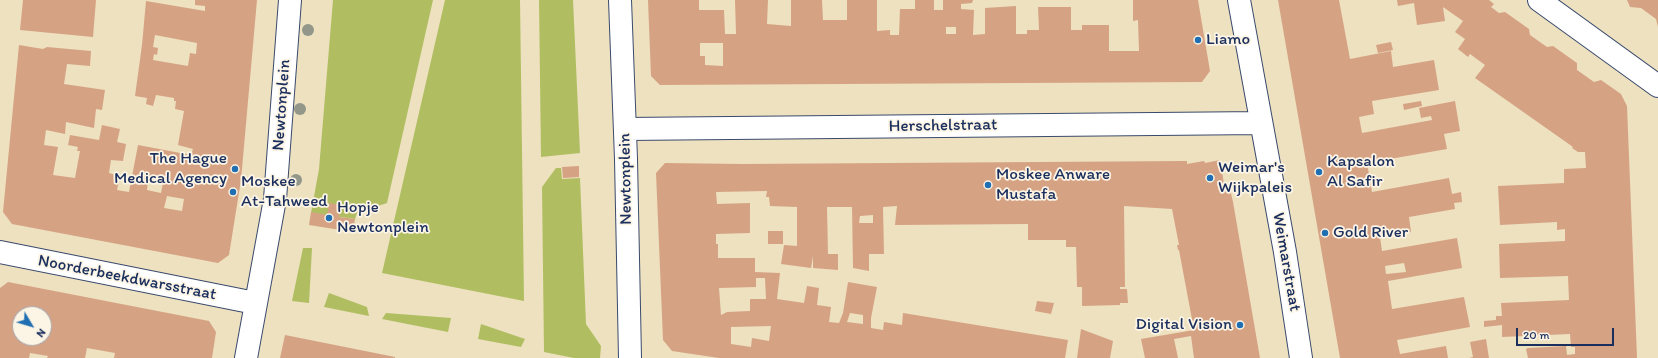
<!DOCTYPE html>
<style>
body{margin:0}
#map{position:relative;width:1658px;height:358px;overflow:hidden;background:#ede1bf;font-family:Itim,sans-serif}
canvas{display:block}
.north{position:absolute;left:12px;top:306px;width:40px;height:40px;box-sizing:border-box;background:#fcf5e5;border:1px solid #a2a6af;border-radius:50%;rotate:128deg;font-size:11px;font-weight:700;line-height:16px;text-align:center;color:#1b2f5e}
.north::after{content:'';display:block;margin:auto;width:14px;height:18px;background:#1f6fb2;clip-path:polygon(50% 0,100% 100%,50% 72%,0 100%)}
.scale{position:absolute;left:1516px;top:328px;width:98px;height:18px;box-sizing:border-box;border:2px solid #1b2f5e;border-top:0;padding-left:5px;font-size:12px;line-height:14px;white-space:nowrap;color:#1b2f5e;-webkit-text-stroke:3px #fcf5e5;paint-order:stroke}
</style>
<div id="map">
<canvas width="1658" height="358"></canvas>
<div class="north">N</div>
<div class="scale">20 m</div>
</div>
<script>
const g = document.querySelector('canvas').getContext('2d');
g.lineJoin = 'round';
function fill(path, color) {
  g.fillStyle = color;
  g.fill(path, 'evenodd');
}
function stroke(path, color, width, dash) {
  g.strokeStyle = color;
  g.lineWidth = width;
  g.lineCap = dash ? 'butt' : 'round';
  g.setLineDash(dash || []);
  g.stroke(path);
}
function label(font, color, halo, rows, align = 'center') {
  g.font = font + ' Itim,sans-serif';
  g.lineWidth = 3.5;
  g.setLineDash([]);
  g.textBaseline = 'middle';
  g.strokeStyle = halo;
  g.fillStyle = color;
  for (const [text, x, y, turn = 0] of rows) {
    g.save();
    g.translate(x, y);
    g.rotate((+turn || 0) * Math.PI / 180);
    g.textAlign = isNaN(turn) ? turn : align;
    if (halo) g.strokeText(text, 0, 0);
    g.fillText(text, 0, 0);
    g.restore();
  }
}
const green = new Path2D(`
 M333,0H433L387,203L357,213L355,219L311,213L319,169Z
 M445,0H520L524,301L382,273Z
 M539,0H573L580,153L541,157Z
 M556,168H561L562,179L580,178L586,324L601,346L600,358H574L544,352L542,187Z
 M303,248H312L309,303L292,301Z
 M329,293L367,307L369,316L324,307Z
 M386,313L451,318L448,332L382,319Z
 M481,324L525,339L521,347L478,339Z`);
const building = new Path2D(`
 M23,0H96L93,37L20,30Z
 M195,0H257L241,180L229,255L218,263L12,224L3,212L19,45L43,49L47,47L91,51L90,66L67,64L64,84L105,90L102,110L96,109L94,128L66,122L65,134L46,130L44,145L58,147L53,175L75,178L80,151H77L78,147L68,145L70,135L99,140L102,125L120,129L117,142L126,144L123,161L111,160L109,173L120,176L117,190L129,192L138,145L191,155L193,149L178,145L184,111L175,109L176,101H174V98L156,95L153,106L146,104L147,98L135,96L142,45L146,1L205,11V6L195,5ZM155,35L197,43L196,54L190,53L188,66L153,60L154,54L157,55L158,48L153,47ZM148,180L163,183L161,193L147,190ZM167,196L184,199L182,211L164,208Z
 M648,0H699V10H724L725,34H736L735,0H768L767,24L791,26V0H822L823,20H847V0H877V31L890,30V35H899L900,9H915V0H934V10H943V0H973L972,3L961,4V9L974,10L973,35L985,34V8L1016,6V34H1027V30H1039L1038,7H1071V30H1082V25H1109V51H1139L1138,20L1133,21V0H1198L1210,71L1202,82L660,85L651,76ZM946,27H956V34H946ZM700,43H723V66L705,65V56H700Z
 M1278,0H1339L1350,59L1391,51L1393,67L1434,60L1439,90L1372,101L1374,114L1359,117L1362,133L1432,120L1431,116L1421,118L1419,108L1455,101L1460,131L1444,134L1447,149L1367,163L1372,192L1449,178L1452,194L1461,192L1462,202L1454,203L1455,209L1409,217L1411,232L1380,237L1382,251L1457,238L1462,268L1388,281L1392,309L1464,297L1470,327L1397,340L1400,354L1446,346L1448,358H1340ZM1404,263L1406,272L1386,274L1385,266Z
 M1397,0H1489L1494,4L1491,7L1499,13L1505,12L1529,29L1530,35L1547,47L1553,46L1577,63V70L1594,82L1601,80L1621,94L1627,106L1637,358H1528L1526,349L1528,348L1566,346L1567,355L1575,354V347H1571L1570,334L1502,337V325L1484,327V321L1496,320V316H1502L1501,303L1569,300L1568,276L1500,278L1499,244L1565,241V229L1557,230V222L1500,225L1498,186L1564,183V169L1586,168L1585,152H1578L1572,148L1573,147L1475,78L1485,65L1470,54L1468,57L1458,49L1465,39L1455,32L1463,21L1443,7L1445,21L1417,25L1414,3L1398,6Z
 M1627,0H1658V27L1656,19L1641,8L1630,7Z
 M1391,42L1393,50L1378,53L1376,45Z
 M1421,101L1422,106L1404,110L1403,104Z
 M1220,160L1224,184L1229,185L1233,202L1260,358H1194L1191,336L1174,339L1178,358H1145L1141,339L1194,330L1179,250H1178L1177,245H1179L1172,209L1124,206L1125,287H1120V289H1127L1128,303H1120V305L1082,306V287H1077L1076,247H1066V240H1028V224L895,225L897,206L883,207L884,254H869V271L853,268L852,207H827L828,254H838V270L813,268V256L811,268L781,264L784,245L797,246V207L770,206L769,197H766L767,191L716,192L717,204L750,203V233L716,234V244H718V258H755V272L780,273L777,299L804,303L807,286L819,288L817,305L831,307L829,322L839,323L843,313L848,282L877,287L871,318V328L883,330L884,322L902,325L903,313L1068,340L1065,358H719L672,351L663,340L656,173L665,163L743,164L1187,161V164L1204,161L1205,163ZM873,215V223H859L860,216ZM756,278H765L766,299H750V311L727,312L721,315L719,288L756,287ZM850,313L863,315V324L847,322ZM771,326L769,341L752,338L751,347L731,344V327Z
 M579,166V177L563,178L562,167Z
 M329,203L341,205L339,217L355,219L353,232L309,225L311,212L327,215Z
 M768,231H783V244H768Z
 M8,282L209,321L216,332L212,358H114L115,353L87,348L85,358H47L48,356L30,353L29,358H0V288ZM20,314H44V338H20Z
 M1037,301L1054,303L1051,314L1035,311Z
 M1081,329L1113,341L1110,358H1077Z
 M285,335L395,357V358H280Z
 M1486,339L1489,358H1469L1473,357L1470,342Z`);
const minor = new Path2D(`
 M620,0L626,159L630,358
 M1239,0L1285,252L1301,358
 M1539,0L1658,86
 M625,129L1261,123
 M0,252L255,303
 M246,358L275,199L290,0`);
const trees = [
 [308,30],
 [300,109],
 [296,180]
];
const markers = [
 [1198,40,4,"#1f6fb2"],
 [235,169,4,"#1f6fb2"],
 [1319,172,4,"#1f6fb2"],
 [1210,178,4,"#1f6fb2"],
 [988,185,4,"#1f6fb2"],
 [233,192,4,"#1f6fb2"],
 [329,218,4,"#1f6fb2"],
 [1325,233,4,"#1f6fb2"],
 [1240,325,4,"#1f6fb2"]
];
const poiNames = [
 ["Liamo",1206,40],
 ["The Hague",227,159,"right"],
 ["Medical Agency",227,179,"right"],
 ["Kapsalon",1327,162],
 ["Al Safir",1327,182],
 ["Weimar's",1218,168],
 ["Wijkpaleis",1218,188],
 ["Moskee Anware",996,175],
 ["Mustafa",996,195],
 ["Moskee",241,182],
 ["At-Tahweed",241,202],
 ["Hopje",337,208],
 ["Newtonplein",337,228],
 ["Gold River",1333,233],
 ["Digital Vision",1232,325,"right"]
];
const streetNames = [
 ["Newtonplein",282,105,-86],
 ["Herschelstraat",943,126,-1],
 ["Newtonplein",626,179,-91],
 ["Weimarstraat",1286,262,80],
 ["Noorderbeekdwarsstraat",127,278,11]
];
fill(green, '#b0be61');
fill(building, '#d6a284');
stroke(minor, '#3a4a6d', 24);
stroke(minor, '#fff', 22);
g.fillStyle = '#92978a';
for (const [x, y] of trees) {
  g.beginPath();
  g.arc(x, y, 6, 0, 2 * Math.PI);
  g.fill();
}
for (const [x, y, r, color] of markers) {
  const dot = new Path2D();
  dot.arc(x, y, r, 0, 2 * Math.PI);
  g.fillStyle = color;
  g.fill(dot);
  stroke(dot, '#fcf5e5', 1.5);
}
label('17px', '#1b2f5e', '#fcf5e5', poiNames, 'left');
label('17px', '#1b2f5e', '#fcf5e5', streetNames);
</script>
